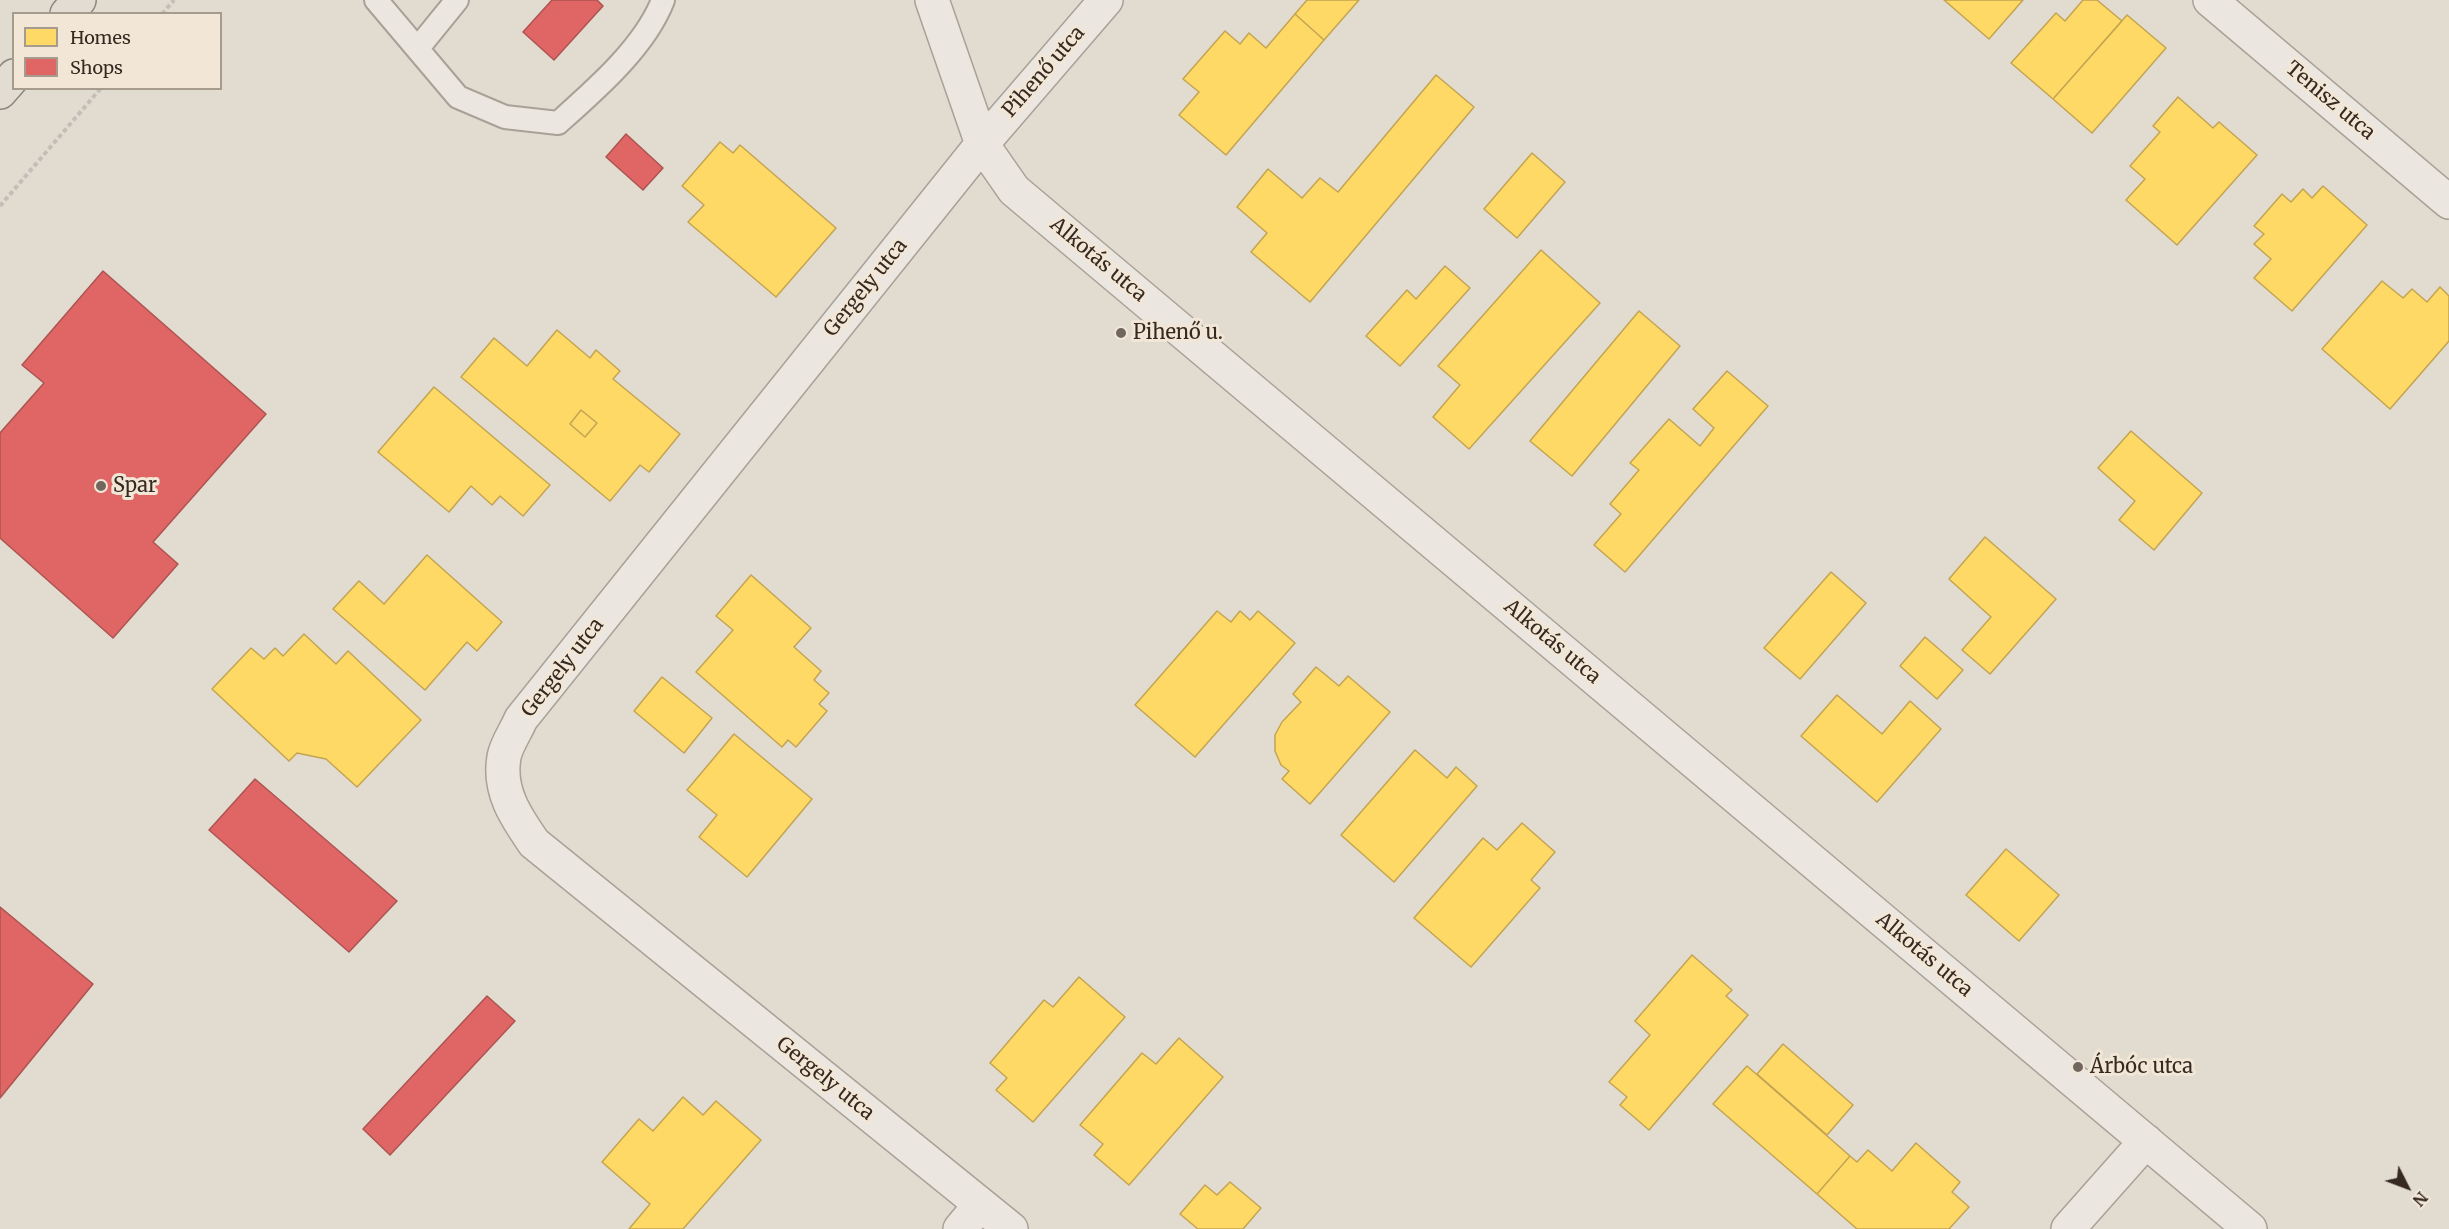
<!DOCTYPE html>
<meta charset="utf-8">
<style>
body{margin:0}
#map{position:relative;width:2449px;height:1229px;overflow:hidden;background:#e2dbd0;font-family:Merriweather,serif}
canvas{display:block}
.legend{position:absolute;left:12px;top:12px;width:210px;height:78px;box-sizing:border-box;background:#f2e7d7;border:2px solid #a79b8e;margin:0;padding:8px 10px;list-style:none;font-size:18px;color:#362921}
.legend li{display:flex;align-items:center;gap:12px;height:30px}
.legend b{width:30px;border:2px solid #a79b8e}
.north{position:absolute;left:2377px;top:1157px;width:60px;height:60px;-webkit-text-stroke:4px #f2e7d7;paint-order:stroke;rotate:132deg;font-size:16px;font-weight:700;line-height:24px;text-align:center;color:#362921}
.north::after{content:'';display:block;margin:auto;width:21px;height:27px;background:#362921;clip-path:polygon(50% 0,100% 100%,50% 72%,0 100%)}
</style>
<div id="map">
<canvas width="2449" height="1229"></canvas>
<ul class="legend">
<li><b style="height:16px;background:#ffd966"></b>Homes</li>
<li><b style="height:16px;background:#e06666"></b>Shops</li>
</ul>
<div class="north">N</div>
</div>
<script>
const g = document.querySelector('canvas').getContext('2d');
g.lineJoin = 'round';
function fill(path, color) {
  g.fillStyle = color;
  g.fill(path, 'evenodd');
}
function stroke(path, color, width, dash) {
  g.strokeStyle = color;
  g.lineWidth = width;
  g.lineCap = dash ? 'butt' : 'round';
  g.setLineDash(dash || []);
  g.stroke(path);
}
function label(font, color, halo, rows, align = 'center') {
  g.font = font + ' Merriweather,serif';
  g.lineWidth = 6;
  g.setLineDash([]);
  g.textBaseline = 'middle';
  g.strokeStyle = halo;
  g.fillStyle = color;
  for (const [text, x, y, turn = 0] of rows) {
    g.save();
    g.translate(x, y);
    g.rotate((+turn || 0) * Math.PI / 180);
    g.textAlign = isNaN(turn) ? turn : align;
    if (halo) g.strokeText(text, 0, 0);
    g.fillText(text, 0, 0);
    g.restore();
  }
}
const homes = new Path2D(`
 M1307,0H1359L1324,40L1295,14Z
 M1944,0H2023L1989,39Z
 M2083,0H2097L2122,21L2053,99L2011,63L2056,13L2065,21Z
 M1295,14L1324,40L1226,155L1179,115L1199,92L1183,79L1225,31L1240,44L1249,33L1266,48Z
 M2127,15L2166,48L2092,133L2053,99Z
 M1436,75L1474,107L1310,302L1251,252L1267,233L1237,207L1268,169L1302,198L1320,178L1338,192Z
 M2178,97L2213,128L2219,122L2257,155L2177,245L2126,200L2145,179L2130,166L2160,132L2153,126Z
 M720,142L733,153L740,145L836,228L776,297L688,222L704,205L682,186Z
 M1532,153L1565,182L1517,238L1484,209Z
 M2323,186L2367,225L2292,311L2254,278L2271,259L2254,244L2264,234L2254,226L2282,194L2291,202L2303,189L2312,198Z
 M1541,250L1600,303L1469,449L1433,417L1460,385L1438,366Z
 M1445,266L1470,288L1400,366L1366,336L1407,290L1416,299Z
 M2382,281L2403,298L2412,289L2427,302L2440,287L2449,296V341L2390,409L2322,349Z
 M1639,311L1680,346L1572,476L1530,441Z
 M557,330L590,358L596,350L620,371L613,379L680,434L649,472L640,465L610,501L461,377L494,338L527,366ZM581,410L597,423L585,437L570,424Z
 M1727,371L1768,406L1625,572L1594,545L1621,514L1610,504L1639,470L1630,463L1669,419L1700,446L1714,428L1693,409Z
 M434,387L550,485L523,516L500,496L492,505L471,486L449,512L378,452Z
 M581,410L597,423L585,437L570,424Z
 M2131,431L2202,493L2154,550L2119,520L2135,501L2098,468Z
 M1985,537L2056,599L1990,674L1962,650L1991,617L1949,579Z
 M427,555L502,622L477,651L467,642L425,690L333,609L359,581L384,604Z
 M1831,572L1866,603L1800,679L1764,648Z
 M751,575L811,628L794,647L821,671L814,680L829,693L819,704L827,711L796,747L788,740L782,747L696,672L733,630L716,616Z
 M1217,611L1231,622L1240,611L1250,620L1258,611L1295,643L1195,757L1135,705Z
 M304,634L336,664L348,651L421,720L357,787L326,759L297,753L289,761L212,689L251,648L264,659L275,648L283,656Z
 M1925,637L1963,670L1937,699L1900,666Z
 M1316,667L1339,686L1348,676L1390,712L1310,804L1282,779L1289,771L1281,765L1275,751V735L1282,722L1301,702L1293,694Z
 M662,677L712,718L684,753L634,711Z
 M1837,695L1882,734L1910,701L1941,729L1877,802L1801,736Z
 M734,734L812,799L747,877L699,837L717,815L687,790Z
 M1415,750L1447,778L1456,767L1477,786L1394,882L1341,835Z
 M1522,823L1555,852L1531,880L1540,888L1471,967L1414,918L1483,838L1497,850Z
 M2006,849L2059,895L2019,941L1966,895Z
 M1692,955L1732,990L1726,996L1748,1015L1649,1130L1620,1105L1627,1097L1609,1082L1650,1035L1635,1021Z
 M1079,977L1125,1017L1033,1122L996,1090L1007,1078L990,1063L1044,1000L1053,1007Z
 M1179,1038L1223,1077L1129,1185L1094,1155L1103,1144L1080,1125L1142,1053L1156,1064Z
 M1783,1044L1853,1105L1827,1135L1757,1074Z
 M1747,1066L1850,1156L1817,1194L1713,1104Z
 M683,1097L703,1115L716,1101L761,1140L683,1229H629L650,1204L602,1162L639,1119L653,1131Z
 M1916,1143L1960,1182L1952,1192L1969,1207L1949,1229H1857L1817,1194L1850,1156L1857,1162L1868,1150L1892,1171Z
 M1230,1182L1261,1208L1243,1229H1198L1180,1214L1205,1185L1217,1195Z`);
const shops = new Path2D(`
 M552,0H597L603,6L554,60L523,32Z
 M626,134L663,168L643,190L606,157Z
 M103,271L266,414L153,542L178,564L113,638L0,538V433L44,383L22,365Z
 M255,779L397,901L349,952L209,830Z
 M0,907L93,984L0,1098Z
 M487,996L515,1021L390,1155L363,1129Z`);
const path = new Path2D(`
 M162,14L174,0
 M0,206L101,88`);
const lane = new Path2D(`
 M376,0L458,97L505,117L558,123C595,90 645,47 663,0
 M418,48L457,0`);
const street = new Path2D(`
 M932,0L982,144L1014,190L2250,1229
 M2210,0L2449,202
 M960,1229L980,1205
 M1011,1229L534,843C516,817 498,791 504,757C506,745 516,731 521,719L982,144L1106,0
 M2068,1229L2146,1141`);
const primary = new Path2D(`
 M67,14L79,0
 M0,92L14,76`);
const markers = [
 [1121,333,6,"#72675e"],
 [101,486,6,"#72675e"],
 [2078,1067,6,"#72675e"]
];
const streetNames = [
 ["Pihenő utca",1044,72,-49],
 ["Tenisz utca",2330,101,40],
 ["Alkotás utca",1098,260,40],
 ["Gergely utca",866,288,-51],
 ["Alkotás utca",1552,642,40],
 ["Gergely utca",563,668,-52],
 ["Alkotás utca",1924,955,40],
 ["Gergely utca",825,1079,39]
];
const poiNames = [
 ["Pihenő u.",1133,333],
 ["Spar",113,486],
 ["Árbóc utca",2090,1067]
];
fill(homes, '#ffd966');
stroke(homes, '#c3a451', 1.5);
fill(shops, '#e06666');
stroke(shops, '#ad5451', 1.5);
stroke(lane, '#a8a198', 26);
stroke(street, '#a8a198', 36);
stroke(primary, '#8d867f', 36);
stroke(path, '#c3beb7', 4, [4.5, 3]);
stroke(lane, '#ebe7e0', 22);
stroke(street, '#ebe7e0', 33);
stroke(primary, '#e2dcd3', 33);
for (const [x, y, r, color] of markers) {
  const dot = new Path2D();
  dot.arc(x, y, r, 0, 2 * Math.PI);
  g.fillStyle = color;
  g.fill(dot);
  stroke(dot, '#f2e7d7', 2);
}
label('20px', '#362921', '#f2e7d7', streetNames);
label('20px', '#362921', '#f2e7d7', poiNames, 'left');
</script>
